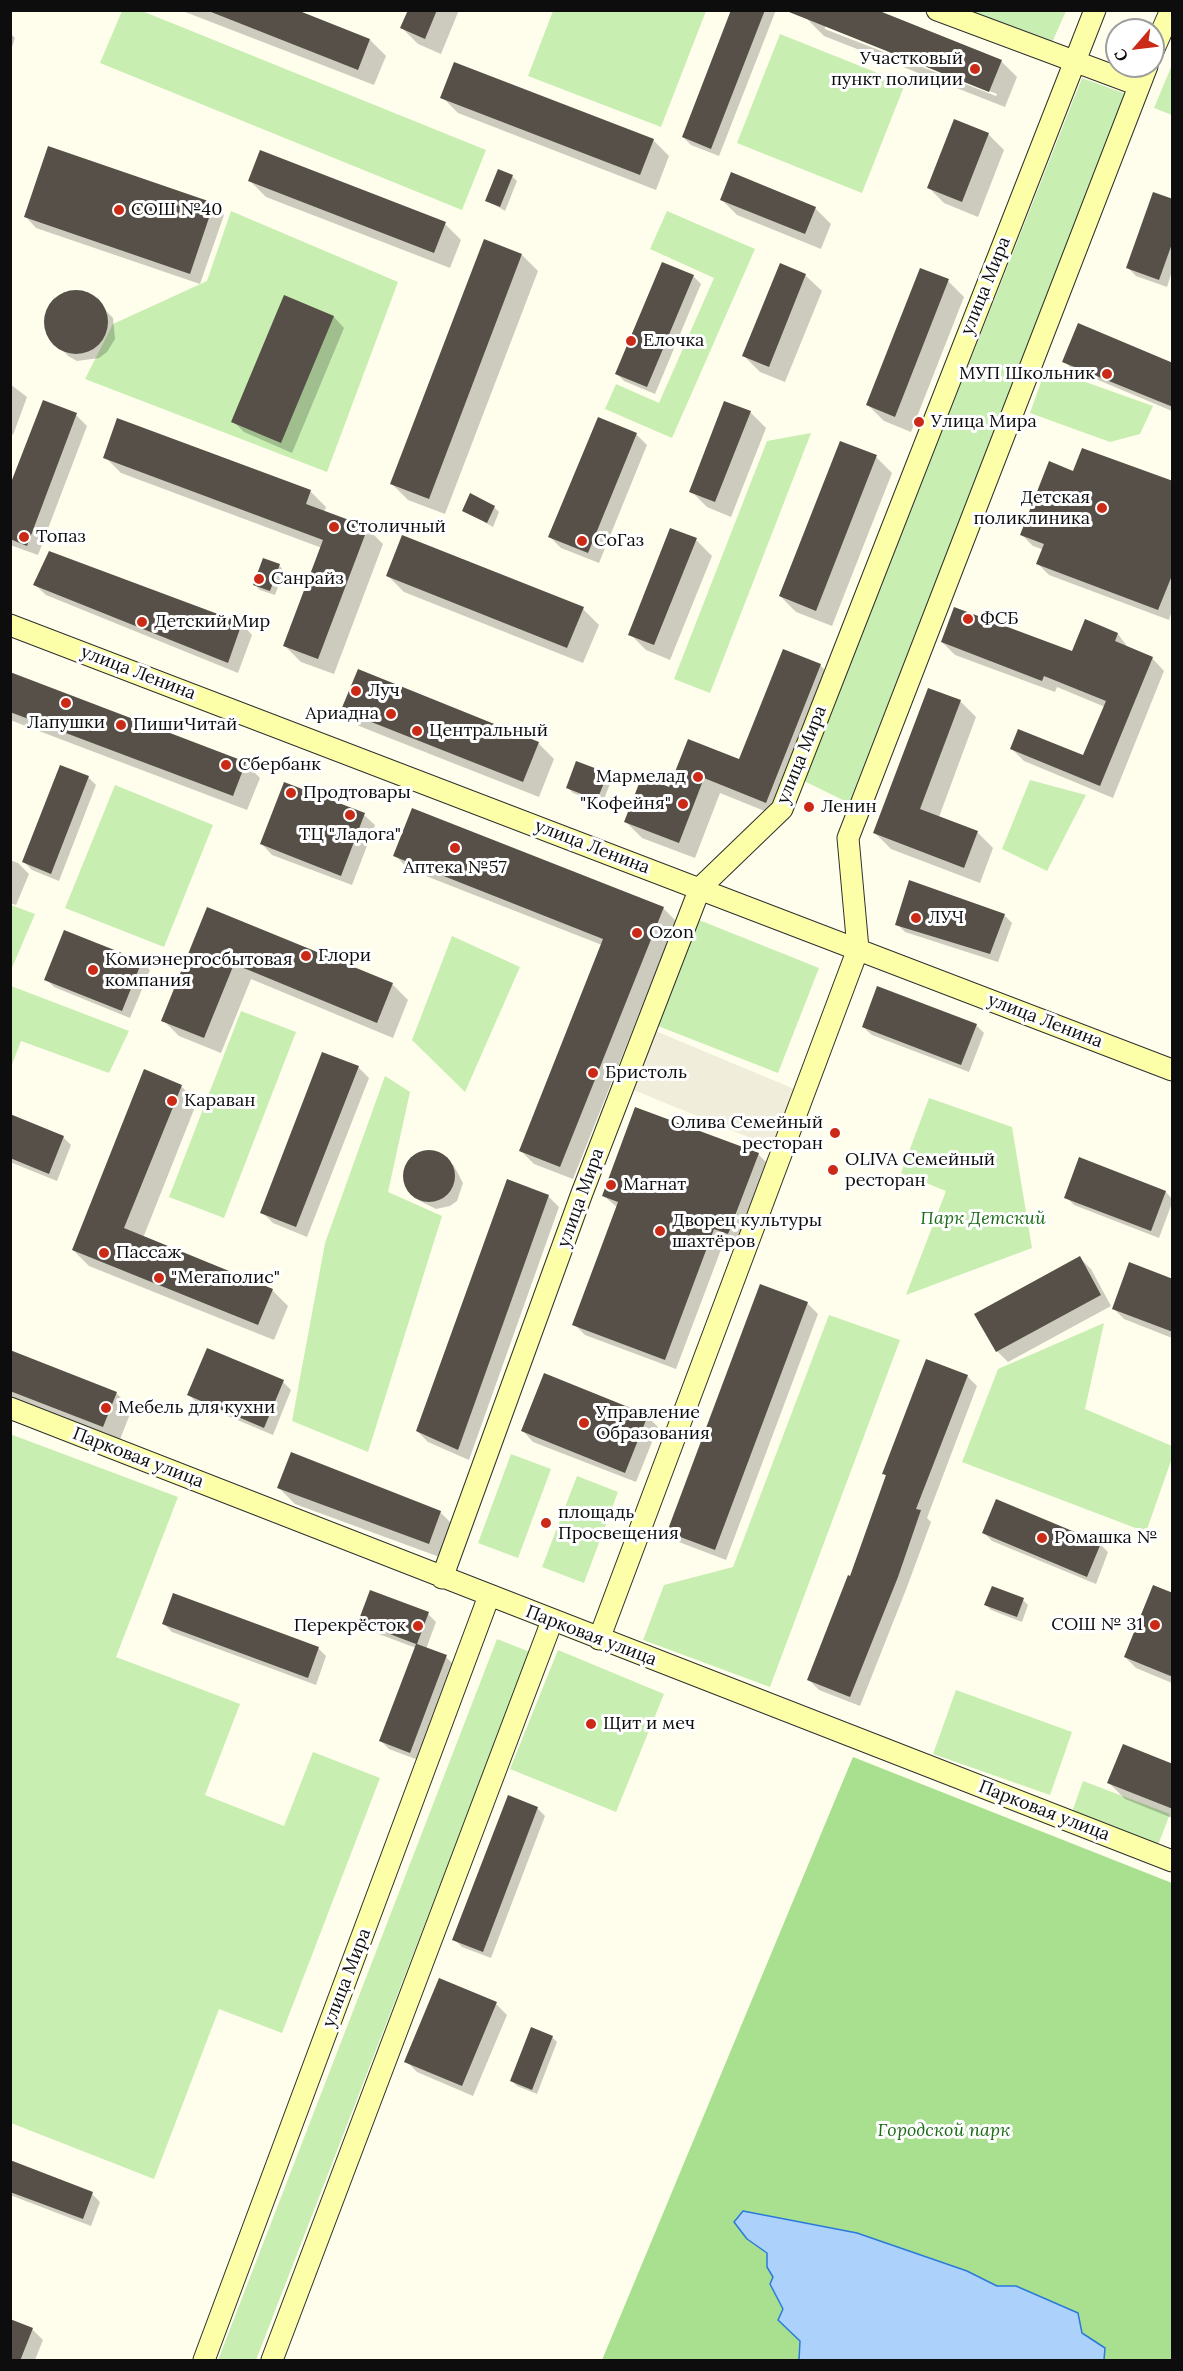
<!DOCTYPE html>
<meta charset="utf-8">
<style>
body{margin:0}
#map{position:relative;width:1183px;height:2371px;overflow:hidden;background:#fffeed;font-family:Lora,serif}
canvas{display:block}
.frame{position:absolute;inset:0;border:12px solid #0d0d0d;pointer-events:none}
.north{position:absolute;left:1105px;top:18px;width:60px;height:60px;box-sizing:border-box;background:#fff;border:2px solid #9e9e9e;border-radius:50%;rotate:242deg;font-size:16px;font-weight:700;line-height:24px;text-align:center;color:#0d0d0d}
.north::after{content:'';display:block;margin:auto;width:21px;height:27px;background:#cb2a17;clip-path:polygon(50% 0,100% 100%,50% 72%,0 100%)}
</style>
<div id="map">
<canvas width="1183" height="2371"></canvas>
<div class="frame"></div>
<div class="north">С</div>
</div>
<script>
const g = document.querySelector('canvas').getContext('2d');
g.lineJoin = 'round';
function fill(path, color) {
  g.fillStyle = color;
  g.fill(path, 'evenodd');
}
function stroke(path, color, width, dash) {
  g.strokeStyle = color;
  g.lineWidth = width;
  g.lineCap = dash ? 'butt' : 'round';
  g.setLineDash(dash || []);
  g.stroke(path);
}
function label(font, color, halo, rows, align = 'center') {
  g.font = font + ' Lora,serif';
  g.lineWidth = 6;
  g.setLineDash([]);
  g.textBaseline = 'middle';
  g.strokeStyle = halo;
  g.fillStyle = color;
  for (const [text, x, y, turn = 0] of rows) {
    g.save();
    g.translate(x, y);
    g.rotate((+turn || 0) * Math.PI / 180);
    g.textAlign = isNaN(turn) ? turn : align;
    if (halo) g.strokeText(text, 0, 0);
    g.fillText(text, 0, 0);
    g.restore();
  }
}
const green = new Path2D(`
 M122,11H142L486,150L462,210L100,63Z
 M553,11H706L661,127L528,76Z
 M954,11H1066L1050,47Z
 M780,34L905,84L862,193L737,143Z
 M1172,65V115L1154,108Z
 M1082,78L1126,94L849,803L804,781Z
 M231,211L398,282L327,472L85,379L113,324L207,281Z
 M667,211L755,249L672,438L605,409L616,384L659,403L714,278L650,249Z
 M1046,368L1153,406L1140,434L1110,442L1030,413Z
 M811,433L710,693L674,679L767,441Z
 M1030,780L1086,795L1047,871L1002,849Z
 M115,785L213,825L164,947L65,908Z
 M11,905L35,914L11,970Z
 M699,920L819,968L778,1073L658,1026Z
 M452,936L520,967L465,1092L412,1040Z
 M11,986L129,1031L109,1073L21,1041L11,1067Z
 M241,1011L296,1032L224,1218L169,1197Z
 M385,1076L410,1092L388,1192L442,1216L368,1452L292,1421L325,1243Z
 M929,1098L1012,1127L1032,1248L906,1295L946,1191L901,1173Z
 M829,1315L900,1340L770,1687L643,1640L664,1585L733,1567Z
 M1104,1323L1085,1409L1172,1446V1458L1146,1532L962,1462L998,1369Z
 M10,1434L178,1497L116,1657L240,1704L205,1795L284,1826L313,1752L380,1778L282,2033L219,2009L154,2179L11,2123Z
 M511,1454L551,1469L518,1558L478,1543Z
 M577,1476L618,1492L584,1583L542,1567Z
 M497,1639L530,1652L256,2360H218Z
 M558,1650L664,1694L616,1812L510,1769Z
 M956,1690L1072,1732L1050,1795L933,1754Z
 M1083,1781L1170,1814L1158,1845L1072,1812Z`);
const forest = new Path2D(`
 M853,1757L1172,1883V2360H602Z`);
const plaza = new Path2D(`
 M646,1027L804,1093L782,1151L624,1086Z`);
const water = new Path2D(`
 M743,2211L857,2233L967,2271L997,2286H1016L1078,2313L1082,2333L1105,2348L1104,2360H799L800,2341L778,2320L783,2309L770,2284L773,2277L767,2267V2253L747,2239L734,2222Z`);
const shadow = new Path2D(`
 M180,10H293L370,40L386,56L374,85Z
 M409,10H459L441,54L418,44L402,28Z
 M733,10H776L719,156L691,145L683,137Z
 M811,10L1001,61L1017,77L1005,107L824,36L808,20ZM825,26L997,94L996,96L825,29Z
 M10,33L15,38L10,53Z
 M442,97L653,140L669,156L656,190L458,113Z
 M988,134L1004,150L978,217L944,203L928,187Z
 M512,176L517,181L505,211L487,200Z
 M250,181L445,224L461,240L450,268L266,197Z
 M721,199L815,208L831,224L821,249L737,215Z
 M1172,201V271L1167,287L1136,276L1128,268Z
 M213,204L224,215L200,284L36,228L26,217Z
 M522,255L538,271L445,514L408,500L392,484Z
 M805,275L822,291L785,382L760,372L744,356Z
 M693,276L701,284L655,394L624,381L616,373Z
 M948,281L964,297L911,432L884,421L868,405Z
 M69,291L90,294L113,318L115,339L107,352L99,358L77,361L68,356L47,332V310L52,301Z
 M285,297L334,317L344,328L292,453L244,432L233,421Z
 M1064,361L1172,364V411L1072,369Z
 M10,384L27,397L13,435L10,433Z
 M750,412L766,428L731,517L707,507L691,491Z
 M76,415L87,426L38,555L10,545V489Z
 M636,434L647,445L599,563L561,548L550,537Z
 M841,443L876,457L892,473L832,626L796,612L780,596Z
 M105,457L310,491L326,507L324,512L367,528L383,544L334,674L301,662L285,646L322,548L121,473Z
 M1074,472L1172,482V610L1169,620L1049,575L1038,564L1044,550L1033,546L1022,535Z
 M494,507L499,512L493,527L463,510Z
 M696,540L712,556L670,660L646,650L630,634Z
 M279,565L284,571L275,595L260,590L255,585Z
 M388,576L583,609L599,625L583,663L404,592Z
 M35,585L242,624L252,635L238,673L46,595Z
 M1086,621L1118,634L1129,649L1152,658L1164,671L1113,798L1024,761L1012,749L1084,757L1105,707L1057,687L1055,692L955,655L942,642L1073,653Z
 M820,665L836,681L782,818L720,793L695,858L642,838L626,822L670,789L740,761Z
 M10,674L245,763L260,778L247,810L10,720Z
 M960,701L976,717L939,817L977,832L993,848L980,883L891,849L875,833Z
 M343,710L538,743L554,759L539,797L359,726Z
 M607,774L612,779L602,804L573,793L568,788Z
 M88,777L96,785L59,881L32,870L24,862Z
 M364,815L375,825L352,885L272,855L262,844Z
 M395,855L663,908L676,921L573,1179L534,1164L521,1151L602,945L408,869Z
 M10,860L18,863L29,874L16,905L10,903Z
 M208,909L392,984L408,1000L393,1038L251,979L221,1053L179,1036L163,1020Z
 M1004,915L1012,923L998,962L905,932L897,924Z
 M65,932L142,962L150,970L130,1018L54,987L46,979Z
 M976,1025L984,1033L969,1072L872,1035L863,1027Z
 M358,1067L369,1078L307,1237L273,1223L262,1212Z
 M181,1086L197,1102L143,1238L272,1290L288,1306L274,1340L89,1266L73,1250Z
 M10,1115L63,1137L71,1145L57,1181L10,1162Z
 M428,1151L445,1157L454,1166L463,1183L457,1201L450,1206L436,1209L420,1201L411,1192L405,1179L409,1161L420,1153Z
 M758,1154L769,1165L739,1244L725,1239L676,1369L585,1335L574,1324L618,1208L604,1196Z
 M1080,1159L1166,1192L1172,1199V1203L1159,1238L1074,1205L1066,1197Z
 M548,1196L559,1207L469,1460L428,1442L417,1431Z
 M1080,1258L1091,1269L1111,1306L1008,1362L997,1351Z
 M1172,1280V1338L1124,1319L1113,1308Z
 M807,1303L818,1314L726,1560L679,1542L668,1532Z
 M208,1350L283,1382L291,1390L273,1435L197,1403L189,1395Z
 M10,1352L116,1393L132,1409L119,1442L10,1400Z
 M967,1376L977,1386L927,1518L931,1522L907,1587L860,1706L819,1690L809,1680L851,1578L887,1477L884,1474Z
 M647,1416L658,1427L636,1482L533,1442L523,1431Z
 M279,1488L440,1512L456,1528L445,1559L295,1504Z
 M984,1533L1100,1544L1108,1552L1096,1584L992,1541Z
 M1172,1595V1683L1136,1668L1125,1657Z
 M1023,1600L1028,1605L1022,1622L991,1610L986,1605Z
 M428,1614L436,1622L426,1649L446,1657L454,1665L418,1760L389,1749L381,1741L416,1648L368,1630L360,1622Z
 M164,1624L318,1648L326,1656L316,1685L172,1632Z
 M1172,1765V1818L1125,1799L1109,1783Z
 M537,1808L545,1816L491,1958L462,1947L454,1939Z
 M496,2004L507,2015L473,2096L417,2072L406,2061Z
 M552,2037L557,2042L537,2094L517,2086L512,2081Z
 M10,2162L92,2194L100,2202L91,2226L10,2195Z
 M10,2321L33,2330L43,2340L35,2360H10Z`);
const building = new Path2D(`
 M206,10H297L370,39L358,70Z
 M408,10H437L425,39L400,28Z
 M731,10H765L711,149L682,137Z
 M784,10H877L1002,60L989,92Z
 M454,62L654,139L640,175L440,98Z
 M954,119L989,133L962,202L927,188Z
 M48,146L214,203L190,274L24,217Z
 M260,150L446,222L434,253L248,181Z
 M498,169L513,175L500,207L485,201Z
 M731,172L816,207L805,234L720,200Z
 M1153,192L1173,199V241L1159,280L1126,268Z
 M484,239L522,254L429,499L390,484Z
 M662,262L694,275L647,387L615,374Z
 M780,263L806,274L769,367L742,356Z
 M920,268L949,279L895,417L866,405Z
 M44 322a32 32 0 1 1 64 0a32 32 0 1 1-64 0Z
 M284,295L334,316L281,443L231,422Z
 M1078,323L1173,363V407L1062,362Z
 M43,400L77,413L27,546L10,539V485Z
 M724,401L751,411L715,502L689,492Z
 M598,417L637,433L588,553L548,537Z
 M117,418L311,490L306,504L368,527L318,659L283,646L323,540L103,458Z
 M840,441L877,455L816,611L779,596Z
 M1082,448L1173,481V573L1158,610L1036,564L1044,544L1020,535L1049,461L1073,471Z
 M470,493L495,506L487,523L462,511Z
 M670,528L697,538L654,645L628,635Z
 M402,535L584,607L567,648L386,576Z
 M49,551L242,623L228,663L33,585Z
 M263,558L280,564L270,591L253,585Z
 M954,607L1072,651L1085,619L1118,633L1115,641L1153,657L1100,786L1010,749L1018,729L1083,755L1106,701L1044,676L1042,681L941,642Z
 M783,649L821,664L766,803L704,778L679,843L624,822L642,776L669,787L688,739L739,759Z
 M358,669L539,742L523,782L341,710Z
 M10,672L246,762L233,796L10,712Z
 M928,688L961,700L920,809L978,831L964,868L873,833Z
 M576,761L608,773L597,800L566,788Z
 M60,765L89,776L51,874L22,862Z
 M284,782L365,813L341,876L260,844Z
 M412,808L664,907L560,1167L519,1151L603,939L393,856Z
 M909,880L1005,914L990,954L895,925Z
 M207,907L393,983L377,1023L234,964L204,1038L161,1021Z
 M64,930L142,961L122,1011L44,980Z
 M877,986L977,1024L961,1065L862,1027Z
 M322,1052L359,1066L296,1227L260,1213Z
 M144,1069L182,1085L124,1228L273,1289L258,1325L72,1250Z
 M635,1107L759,1153L728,1234L714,1229L665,1360L572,1325L618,1202L602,1196Z
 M10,1114L64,1136L49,1174L10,1158Z
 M403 1176a26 26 0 1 1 52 0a26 26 0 1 1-52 0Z
 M1079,1157L1166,1191L1151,1231L1064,1198Z
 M507,1179L549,1195L458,1450L416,1431Z
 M1080,1256L1101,1295L996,1352L974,1314Z
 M1129,1262L1173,1279V1332L1112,1309Z
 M760,1284L808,1302L715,1550L667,1532Z
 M207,1348L284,1380L264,1428L187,1395Z
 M10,1350L117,1392L103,1427L10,1391Z
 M926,1359L968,1375L916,1509L921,1510L898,1577L850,1697L807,1680L848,1575L850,1576L886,1475L882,1474Z
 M544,1373L648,1415L625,1473L521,1431Z
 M291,1452L441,1511L429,1544L277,1488Z
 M996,1499L1101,1543L1087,1577L982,1533Z
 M1153,1585L1173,1593V1677L1124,1657Z
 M992,1586L1024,1598L1017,1617L984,1605Z
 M370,1590L429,1612L417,1644L447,1655L410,1753L379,1741L416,1644L358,1622Z
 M173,1593L319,1647L308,1678L162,1624Z
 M1123,1744L1173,1764V1809L1107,1783Z
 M508,1795L538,1807L483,1952L452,1940Z
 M439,1978L497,2002L462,2086L404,2062Z
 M531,2027L553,2036L532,2090L510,2081Z
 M10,2160L93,2192L83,2219L10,2192Z
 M10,2319L33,2328L20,2361H10Z`);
const secondary = new Path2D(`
 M937,10L1138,85
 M1153,51L1171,10
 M10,625L1172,1070
 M10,1408L1172,1861
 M442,1578L582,1193L700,888L782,809L1095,10
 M599,1639L858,949L848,838L1147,66
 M204,2360L489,1596
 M272,2360L552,1621`);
const markers = [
 [975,69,6,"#cb2a17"],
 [119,210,6,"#cb2a17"],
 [631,341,6,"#cb2a17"],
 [1107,374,6,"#cb2a17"],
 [919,422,6,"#cb2a17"],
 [1102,508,6,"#cb2a17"],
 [334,527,6,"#cb2a17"],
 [24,537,6,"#cb2a17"],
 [582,541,6,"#cb2a17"],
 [259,579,6,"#cb2a17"],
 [968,619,6,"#cb2a17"],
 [142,622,6,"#cb2a17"],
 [356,691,6,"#cb2a17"],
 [66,703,6,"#cb2a17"],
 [391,714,6,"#cb2a17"],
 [121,725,6,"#cb2a17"],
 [417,731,6,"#cb2a17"],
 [226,765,6,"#cb2a17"],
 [698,777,6,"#cb2a17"],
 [291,793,6,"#cb2a17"],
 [683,804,6,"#cb2a17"],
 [809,807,6,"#cb2a17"],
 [350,815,6,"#cb2a17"],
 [455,848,6,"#cb2a17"],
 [916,918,6,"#cb2a17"],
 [637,933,6,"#cb2a17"],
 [306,956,6,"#cb2a17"],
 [93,970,6,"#cb2a17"],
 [593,1073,6,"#cb2a17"],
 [172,1101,6,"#cb2a17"],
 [835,1133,6,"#cb2a17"],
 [833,1170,6,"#cb2a17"],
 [611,1185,6,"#cb2a17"],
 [660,1231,6,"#cb2a17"],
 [104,1253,6,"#cb2a17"],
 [159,1278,6,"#cb2a17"],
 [106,1408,6,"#cb2a17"],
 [584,1423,6,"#cb2a17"],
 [546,1523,6,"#cb2a17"],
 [1042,1538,6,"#cb2a17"],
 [1155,1625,6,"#cb2a17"],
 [418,1626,6,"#cb2a17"],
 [591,1724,6,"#cb2a17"]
];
const poiNames = [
 ["Участковый",963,59,"right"],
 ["пункт полиции",963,80,"right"],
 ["СОШ №40",131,210],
 ["Елочка",643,341],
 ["МУП Школьник",1095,374,"right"],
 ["Улица Мира",931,422],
 ["Детская",1090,498,"right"],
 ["поликлиника",1090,519,"right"],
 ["Столичный",346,527],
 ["Топаз",36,537],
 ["СоГаз",594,541],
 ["Санрайз",271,579],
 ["ФСБ",980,619],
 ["Детский Мир",154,622],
 ["Луч",368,691],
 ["Ариадна",379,714,"right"],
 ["Лапушки",66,723,"center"],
 ["ПишиЧитай",133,725],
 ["Центральный",429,731],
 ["Сбербанк",238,765],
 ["Мармелад",686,777,"right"],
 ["Продтовары",303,793],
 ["\"Кофейня\"",671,804,"right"],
 ["Ленин",821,807],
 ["ТЦ \"Ладога\"",350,835,"center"],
 ["Аптека №57",455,868,"center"],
 ["ЛУЧ",928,918],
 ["Ozon",649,933],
 ["Глори",318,956],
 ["Комиэнергосбытовая",105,960],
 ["компания",105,981],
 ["Бристоль",605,1073],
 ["Караван",184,1101],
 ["Олива Семейный",823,1123,"right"],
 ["ресторан",823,1144,"right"],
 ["OLIVA Семейный",845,1160],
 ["ресторан",845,1181],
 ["Магнат",623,1185],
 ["Дворец культуры",672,1221],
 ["шахтёров",672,1242],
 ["Пассаж",116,1253],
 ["\"Мегаполис\"",171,1278],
 ["Мебель для кухни",118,1408],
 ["Управление",596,1413],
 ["Образования",596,1434],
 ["площадь",558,1513],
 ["Просвещения",558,1534],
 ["Ромашка №",1054,1538],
 ["СОШ № 31",1143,1625,"right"],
 ["Перекрёсток",406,1626,"right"],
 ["Щит и меч",603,1724]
];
const streetNames = [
 ["улица Мира",986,286,-68],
 ["улица Ленина",138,673,21],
 ["улица Мира",802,755,-68],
 ["улица Ленина",592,847,21],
 ["улица Ленина",1045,1021,21],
 ["улица Мира",581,1198,-70],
 ["Парковая улица",138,1458,21],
 ["Парковая улица",591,1636,21],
 ["Парковая улица",1044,1811,21],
 ["улица Мира",347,1978,-69]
];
const parkNames = [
 ["Парк Детский",983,1219],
 ["Городской парк",944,2131]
];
fill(green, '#c8eeb2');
fill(forest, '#a8e090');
fill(plaza, '#f0eedb');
fill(water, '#acd2fc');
stroke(water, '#2b7ada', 1.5);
fill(shadow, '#0003');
fill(building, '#575048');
stroke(secondary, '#2f2f2f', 23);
stroke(secondary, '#fcffa8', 21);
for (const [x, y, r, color] of markers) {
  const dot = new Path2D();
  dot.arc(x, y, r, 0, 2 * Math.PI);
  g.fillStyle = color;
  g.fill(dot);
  stroke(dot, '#fff', 2);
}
label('18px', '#0d0d0d', '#fff', poiNames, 'left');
label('18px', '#0d0d0d', '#fff', streetNames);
label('italic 18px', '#1c6b17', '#fff', parkNames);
</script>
